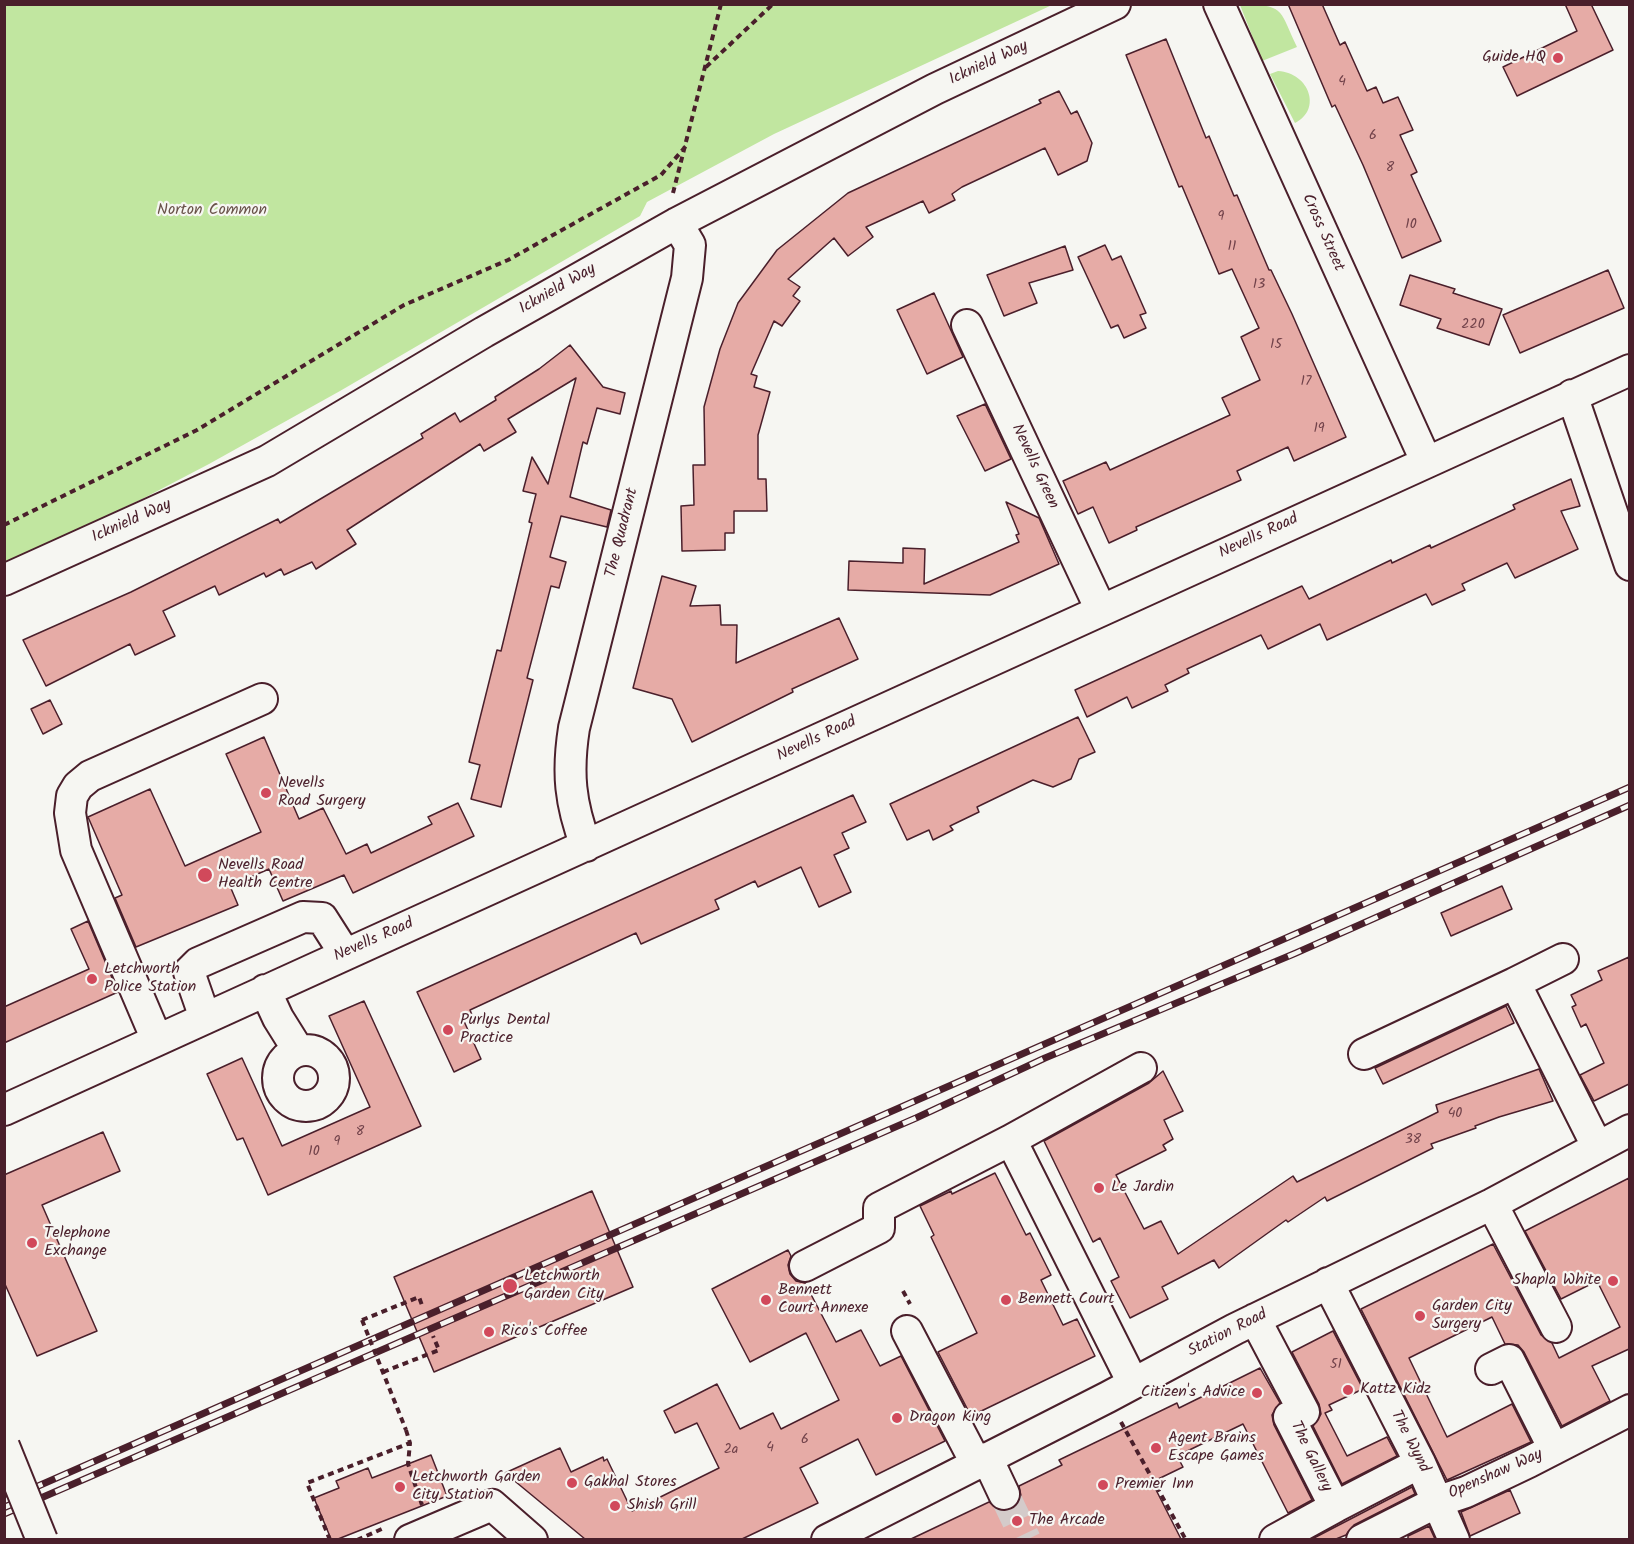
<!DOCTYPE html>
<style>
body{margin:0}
#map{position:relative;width:1634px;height:1544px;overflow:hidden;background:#f6f6f2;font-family:Kalam,sans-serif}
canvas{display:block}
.frame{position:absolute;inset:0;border:6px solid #4a1f2b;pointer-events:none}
</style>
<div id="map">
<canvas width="1634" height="1544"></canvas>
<div class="frame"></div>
</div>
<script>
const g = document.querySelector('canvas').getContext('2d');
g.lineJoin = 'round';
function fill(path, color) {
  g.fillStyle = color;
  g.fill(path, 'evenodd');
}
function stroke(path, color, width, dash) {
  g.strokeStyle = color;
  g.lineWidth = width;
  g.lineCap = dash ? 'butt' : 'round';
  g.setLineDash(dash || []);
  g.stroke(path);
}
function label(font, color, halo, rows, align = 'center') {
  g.font = font + ' Kalam,sans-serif';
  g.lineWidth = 4.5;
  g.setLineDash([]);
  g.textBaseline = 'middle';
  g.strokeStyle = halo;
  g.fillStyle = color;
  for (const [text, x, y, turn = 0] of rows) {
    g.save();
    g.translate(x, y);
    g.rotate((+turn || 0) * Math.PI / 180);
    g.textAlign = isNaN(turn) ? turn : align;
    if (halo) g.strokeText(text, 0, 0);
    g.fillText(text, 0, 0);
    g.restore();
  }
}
const green = new Path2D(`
 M5,5H1052L774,134L647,202L640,216L340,391L209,464L144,498L5,564Z
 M1240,5C1285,4 1279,9 1297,47L1262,61Z
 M1278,71C1310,73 1322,110 1295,123L1270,74Z`);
const building = new Path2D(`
 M1288,4H1322L1340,45L1345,42L1367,91L1376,87L1383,103L1398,97L1413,130L1400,135L1417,172L1411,175L1441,241L1402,258L1363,165L1335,105L1332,107Z
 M1565,4H1591L1613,50L1517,96L1503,67L1577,31Z
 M1166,39L1206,138L1209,136L1234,196L1237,195L1269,270H1271L1292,314L1346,437L1294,461L1288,447L1237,471L1241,480L1136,527L1137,530L1109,543L1093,507L1078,514L1063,481L1106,462L1110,470L1230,415L1222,398L1260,380L1241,337L1259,328L1232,269L1219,274L1182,186L1179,187L1126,55Z
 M1059,91L1071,114L1077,111L1092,143L1087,161L1058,175L1045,148L962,187L952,194L955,200L929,213L923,201L866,227L873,237L848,256L834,238L788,279L800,287L793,296L800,301L782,326L774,321L751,374L757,376L754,387L770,392L758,435V479H766L767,511H734V533H725V550L682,551L681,506L694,505L693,465H705L704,407L720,349L738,303L777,250L848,193L1041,103L1039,100Z
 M1105,245L1112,260L1121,256L1146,313L1140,315L1146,328L1124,338L1118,325L1111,328L1078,257Z
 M1065,246L1073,270L1029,283L1037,303L1004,316L987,275Z
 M1608,270L1624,308L1520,353L1503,315Z
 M1410,275L1455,289L1453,293L1502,309L1489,345L1437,328L1441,319L1400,305Z
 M934,293L963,357L927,374L897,310Z
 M570,345L603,387L625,393L620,414L597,408L587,444L583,442L570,497L611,510L607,527L561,516L550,557L566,562L559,588L551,586L527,678L533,680L501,807L471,799L480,765L469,762L497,650L501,651L532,523L529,522L536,494L523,491L532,457L548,484L576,378L508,419L516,432L484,451L480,444L347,530L356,544L316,569L312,562L284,575L281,569L266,577L264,573L219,595L215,586L163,611L175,636L135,655L130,644L46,686L23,640L131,592L278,519L280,523L423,438L421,434L455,413L460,422L496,400L495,397L539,369Z
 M985,404L1011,459L985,471L957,416Z
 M1571,479L1580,506L1561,511L1578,549L1515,578L1507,563L1462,584L1465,590L1432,605L1426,594L1327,640L1320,624L1268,649L1261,635L1187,669L1189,673L1165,685L1168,691L1132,708L1127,697L1087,717L1075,690L1302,586L1309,599L1391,560L1392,563L1430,545L1431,548L1515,509L1513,505Z
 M1006,502L1039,518L1059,564L990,595L848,590L849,561L903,563V548L925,549L924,584L1019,542L1016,535L1019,534Z
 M662,576L696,586L690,606L720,605L721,625H737L736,663L839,618L858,659L792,689L793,692L692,742L672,699L633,688Z
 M50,700L62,724L43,734L31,709Z
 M1078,717L1095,752L1079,759L1071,779L1053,787L1033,780L977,807L979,812L950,826L953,830L933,840L929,830L907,840L890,804Z
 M264,737L299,819L323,808L346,854L367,844L371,853L432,824L428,817L458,803L474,836L353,893L344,875L283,901L269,869L230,886L238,905L136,947L115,898L122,895L88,817L150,789L185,866L261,832L226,754Z
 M853,795L866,822L842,833L849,848L834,855L851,892L819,907L801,867L758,887L755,881L715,900L719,909L641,944L636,933L470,1010L472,1015L463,1019L481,1059L454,1072L417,992Z
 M1502,886L1512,909L1451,936L1441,913Z
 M88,921L118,992L4,1043V1007L89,969L71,929Z
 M1629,957V1084L1594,1101L1580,1075L1604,1063L1586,1024L1581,1027L1572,1007L1576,1005L1571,995L1602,980L1598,971Z
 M364,1001L421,1126L268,1195L243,1138L237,1140L207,1074L242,1058L282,1146L370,1107L329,1016Z
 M1506,1006L1514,1023L1383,1084L1375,1068Z
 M1539,1069L1553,1101L1499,1117L1475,1126L1476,1128L1431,1144L1433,1148L1327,1201L1325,1197L1288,1222L1286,1220L1219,1268L1214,1260L1162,1287L1168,1299L1130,1318L1111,1281L1119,1277L1100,1238L1093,1242L1044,1141L1149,1083L1163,1071L1183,1111L1164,1120L1173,1139L1163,1145L1166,1150L1116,1175L1144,1229L1161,1221L1178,1254L1293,1176L1297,1182L1438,1112L1436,1105Z
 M103,1132L120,1171L42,1205L97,1331L37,1356L4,1282V1175Z
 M995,1173L1026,1235L1030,1233L1051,1275L1041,1280L1063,1325L1077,1319L1095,1356L971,1416L938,1352L977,1333L931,1237L934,1235L920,1206L951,1191L952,1194Z
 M1629,1178V1349L1592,1366L1610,1401L1562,1426L1524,1352L1518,1345L1505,1344L1492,1317L1409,1358L1447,1437L1512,1404L1531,1442L1447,1480L1361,1309L1493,1244L1541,1335L1552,1343L1559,1358L1620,1327L1597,1281L1561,1299L1525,1231Z
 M592,1191L633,1287L434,1372L394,1277Z
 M788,1250L791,1256L788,1265L790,1274L796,1281L805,1283L836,1342L861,1330L880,1366L901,1356L945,1441L876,1475L858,1439L800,1468L818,1503L742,1539H585L505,1473L560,1448L571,1472L603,1457L604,1461L607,1459L632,1511L719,1468L697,1423L675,1433L664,1411L717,1384L740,1429L773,1413L781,1429L839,1400L806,1333L750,1362L712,1289Z
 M1333,1331L1363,1389L1329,1405L1332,1410L1325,1413L1347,1456L1387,1437L1397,1456L1342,1484L1313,1426L1321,1414L1319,1404L1292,1352Z
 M1260,1368L1280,1403L1272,1415L1274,1425L1312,1500L1288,1513L1243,1424L1177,1456L1183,1467L1152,1482L1181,1539H911L989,1502L1002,1511L1012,1509L1021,1496L1019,1486L1062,1465L1059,1460L1177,1403L1179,1408Z
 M431,1455L447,1496L338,1539H331L314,1498L339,1488L336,1481L368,1468L372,1478Z
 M1412,1487L1415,1494L1354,1525L1346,1535L1336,1539H1312Z
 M1510,1490L1520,1513L1470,1536L1461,1512Z
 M1429,1526L1435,1539H1408V1536Z`);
const minorTunnel = new Path2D(`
 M1004,1494L1026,1540`);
const path = new Path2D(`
 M706,67L773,4
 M673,193L721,4
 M4,525L197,430L404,305L508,260L661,175L686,146
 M903,1291L910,1304
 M362,1320L419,1297L423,1308
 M383,1372L439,1350L433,1336
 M1121,1422L1186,1540
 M406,1430L410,1443L408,1464L422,1505
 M330,1540L307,1483L410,1443
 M357,1540L384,1528`);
const minor = new Path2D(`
 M1219,4L1426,461
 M967,325L1101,610
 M1572,395L1630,565
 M4,580L267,461L484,332L677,223L935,89L1115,4
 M586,846C570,803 567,773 574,728L687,278L690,245L677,223
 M1515,983L1563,959
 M265,990L278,1018L298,1050
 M205,1018L189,972L198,963L303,917L322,918L345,954
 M157,1040L76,850L70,813L72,796L78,786L90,776L262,699
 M278 1078a28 28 0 1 1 56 0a28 28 0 1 1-56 0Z
 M1364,1054L1515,983L1597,1146
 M4,1110L1630,370
 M1492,1204L1556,1327
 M805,1266L879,1228V1208L1011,1140
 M1328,1283L1420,1463L1454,1540
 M1255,1319L1304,1412L1289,1417L1335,1507L1275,1540
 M907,1331L976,1463
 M1491,1369L1509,1360L1554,1449
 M1133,1383L1011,1140L1141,1068
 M987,1458L1004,1494
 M1335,1507L1420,1463
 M410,1540L492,1505L532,1540
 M827,1540L1108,1397L1235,1329L1492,1204L1630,1130
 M1362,1540L1439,1501L1466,1492L1529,1462L1630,1410`);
const rail = new Path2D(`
 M4,1501L1630,787
 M4,1514L916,1118L1045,1058L1296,953L1630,805`);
const pathBridge = new Path2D(`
 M362,1320L406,1430`);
const minorBridge = new Path2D(`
 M4,1446L42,1540`);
const markers = [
 [1558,58,6,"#d1495b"],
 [266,793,6,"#d1495b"],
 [205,875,8,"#d1495b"],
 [92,979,6,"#d1495b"],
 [448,1030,6,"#d1495b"],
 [1099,1188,6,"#d1495b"],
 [32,1243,6,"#d1495b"],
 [1613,1281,6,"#d1495b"],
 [510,1286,8,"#d1495b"],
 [766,1300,6,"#d1495b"],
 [1006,1300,6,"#d1495b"],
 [1420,1316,6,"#d1495b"],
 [489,1332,6,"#d1495b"],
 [1348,1390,6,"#d1495b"],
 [1257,1393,6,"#d1495b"],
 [897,1418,6,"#d1495b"],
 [1156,1448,6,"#d1495b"],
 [572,1483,6,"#d1495b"],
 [1103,1485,6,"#d1495b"],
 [400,1487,6,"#d1495b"],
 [615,1506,6,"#d1495b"],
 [1017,1521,6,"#d1495b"]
];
const numberNames = [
 ["4",1342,83],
 ["6",1373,137],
 ["8",1390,169],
 ["9",1221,218],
 ["10",1411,226],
 ["11",1232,248],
 ["13",1259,286],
 ["220",1473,326],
 ["15",1276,346],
 ["17",1306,383],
 ["19",1319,430],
 ["40",1455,1115],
 ["8",360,1133],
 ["38",1413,1141],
 ["9",337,1143],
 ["10",314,1153],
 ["51",1336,1366],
 ["6",805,1441],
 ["4",770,1449],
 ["2a",731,1451]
];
const poiNames = [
 ["Guide HQ",1546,58,"right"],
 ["Nevells",278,784],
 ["Road Surgery",278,802],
 ["Nevells Road",218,866],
 ["Health Centre",218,884],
 ["Letchworth",104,970],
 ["Police Station",104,988],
 ["Purlys Dental",460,1021],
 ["Practice",460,1039],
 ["Le Jardin",1111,1188],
 ["Telephone",44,1234],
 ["Exchange",44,1252],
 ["Letchworth",524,1277],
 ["Garden City",524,1295],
 ["Shapla White",1601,1281,"right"],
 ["Bennett",778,1291],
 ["Court Annexe",778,1309],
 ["Bennett Court",1018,1300],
 ["Garden City",1432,1307],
 ["Surgery",1432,1325],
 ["Rico's Coffee",501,1332],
 ["Kattz Kidz",1360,1390],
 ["Citizen's Advice",1245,1393,"right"],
 ["Dragon King",909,1418],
 ["Agent Brains",1168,1439],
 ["Escape Games",1168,1457],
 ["Letchworth Garden",412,1478],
 ["City Station",412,1496],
 ["Gakhal Stores",584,1483],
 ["Premier Inn",1115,1485],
 ["Shish Grill",627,1506],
 ["The Arcade",1029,1521]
];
const streetNames = [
 ["Icknield Way",989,64,-25],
 ["Cross Street",1322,233,66],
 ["Icknield Way",558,290,-30],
 ["Nevells Green",1034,467,65],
 ["Icknield Way",132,522,-24],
 ["The Quadrant",623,533,-76],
 ["Nevells Road",1259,537,-25],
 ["Nevells Road",817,740,-25],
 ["Nevells Road",374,941,-24],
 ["Station Road",1228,1334,-27],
 ["The Wynd",1409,1442,63],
 ["The Gallery",1310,1457,64],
 ["Openshaw Way",1496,1475,-24]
];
const parkNames = [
 ["Norton Common",212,211]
];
fill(green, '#c1e6a0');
fill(building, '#e6aba6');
stroke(building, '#4a1f2b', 1.5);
stroke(minorTunnel, '#d4cbca', 30, [30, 15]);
stroke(minor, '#4a1f2b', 34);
stroke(path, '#4a1f2b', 4, [6, 4.5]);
stroke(minor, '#f6f6f2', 30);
stroke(rail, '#4a1f2b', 7);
stroke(rail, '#f6f6f2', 4.5, [14]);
stroke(minorBridge, '#4a1f2b', 34, []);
stroke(pathBridge, '#4a1f2b', 4, [6, 4.5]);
stroke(minorBridge, '#f6f6f2', 30);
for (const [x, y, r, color] of markers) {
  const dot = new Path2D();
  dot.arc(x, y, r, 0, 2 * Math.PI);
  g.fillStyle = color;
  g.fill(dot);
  stroke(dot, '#f6f6f2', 2);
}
label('14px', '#71424a', null, numberNames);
label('16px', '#4a1f2b', '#f6f6f2', poiNames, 'left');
label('16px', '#4a1f2b', '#f6f6f2', streetNames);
label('16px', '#685148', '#f6f6f2', parkNames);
</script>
